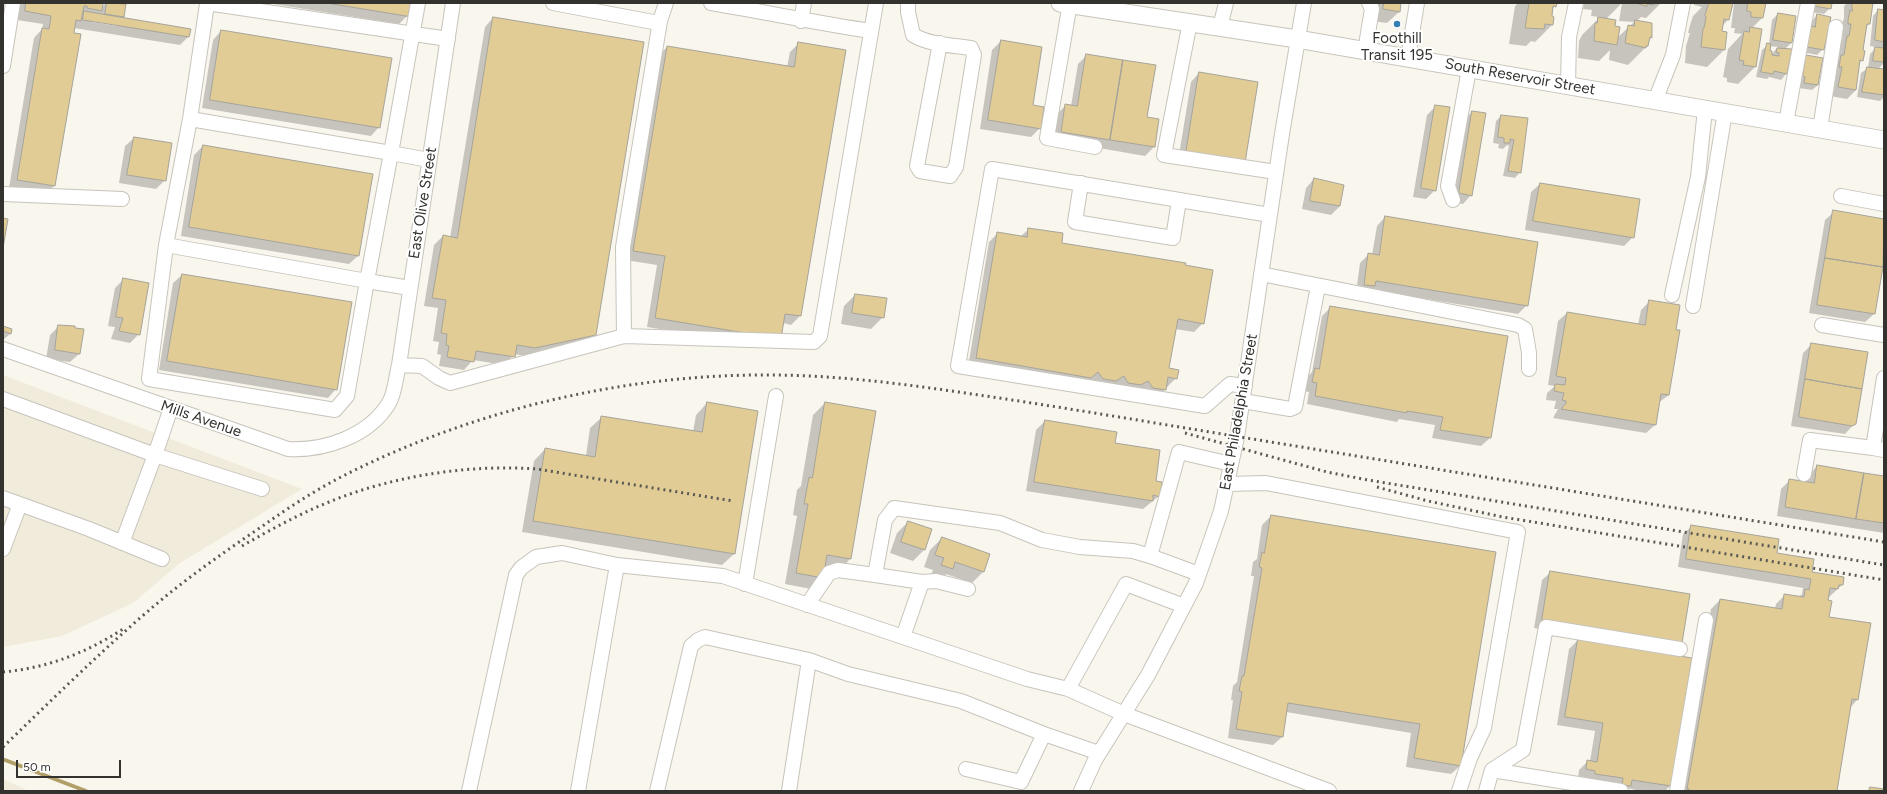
<!DOCTYPE html>
<style>
body{margin:0}
#map{position:relative;width:1887px;height:794px;overflow:hidden;background:#f9f6ed;font-family:Figtree,sans-serif}
canvas{display:block}
.frame{position:absolute;inset:0;border:4px solid #33322f;pointer-events:none}
.scale{position:absolute;left:16px;top:760px;width:105px;height:18px;box-sizing:border-box;border:2px solid #33322f;border-top:0;padding-left:5px;font-size:12px;line-height:14px;white-space:nowrap;color:#33322f;-webkit-text-stroke:3px #fff;paint-order:stroke}
</style>
<div id="map">
<canvas width="1887" height="794"></canvas>
<div class="frame"></div>
<div class="scale">50 m</div>
</div>
<script>
const g = document.querySelector('canvas').getContext('2d');
g.lineJoin = 'round';
function fill(path, color) {
  g.fillStyle = color;
  g.fill(path, 'evenodd');
}
function stroke(path, color, width, dash) {
  g.strokeStyle = color;
  g.lineWidth = width;
  g.lineCap = dash ? 'butt' : 'round';
  g.setLineDash(dash || []);
  g.stroke(path);
}
function label(font, color, halo, rows, align = 'center') {
  g.font = font + ' Figtree,sans-serif';
  g.lineWidth = 4;
  g.setLineDash([]);
  g.textBaseline = 'middle';
  g.strokeStyle = halo;
  g.fillStyle = color;
  for (const [text, x, y, turn = 0] of rows) {
    g.save();
    g.translate(x, y);
    g.rotate((+turn || 0) * Math.PI / 180);
    g.textAlign = isNaN(turn) ? turn : align;
    if (halo) g.strokeText(text, 0, 0);
    g.fillText(text, 0, 0);
    g.restore();
  }
}
const built = new Path2D(`
 M3,375L302,489L180,563L133,603L62,636L3,647Z
 M3,779L29,791H3Z`);
const shadow = new Path2D(`
 M20,3H102L101,8L106,3L125,4L123,19L188,37L180,45L74,28L54,186L45,194L9,188L34,38L42,29L43,24L17,20ZM92,20L116,24V26L92,22Z
 M267,3H410L407,16L399,24Z
 M1375,3H1400L1399,12L1387,23L1372,21Z
 M1518,3H1556L1552,10V25L1535,42L1531,41L1526,46L1509,44L1515,6Z
 M1584,3H1661L1646,18L1641,17L1637,21L1651,37L1647,46L1628,65L1609,60L1610,50L1599,61L1578,58L1579,41L1582,35L1600,17L1591,16L1592,10L1583,9ZM1622,3L1619,21L1634,22L1617,38L1614,26L1606,19Z
 M1694,3H1731L1728,20L1722,26L1721,32H1726L1724,50L1707,67L1685,63L1686,46L1690,33H1688L1690,25L1693,16L1702,7L1694,5Z
 M1734,3H1765L1762,18L1752,28L1761,29L1755,67L1738,84L1727,82V78L1723,77L1728,49L1742,34L1734,33L1735,28H1731Z
 M1810,3H1831L1830,8L1824,14L1809,12Z
 M1847,3H1872L1869,24L1866,27L1862,60L1859,64L1856,90L1847,99L1830,96L1838,45L1842,42L1843,33L1840,32V29L1844,18V6Z
 M1878,10L1884,11V63L1878,69L1884,70V97L1880,101L1857,97L1861,73L1868,68L1870,54L1877,47L1870,46L1873,16Z
 M1778,14L1791,43L1785,49L1791,50L1786,74L1781,80L1769,77L1767,79L1756,77L1762,50L1769,44L1772,20ZM1769,46L1778,47L1771,55Z
 M1817,15L1823,49L1817,55L1802,52L1812,21Z
 M493,18L595,334L586,343L525,356L514,354L505,365L473,360L464,370L439,366L441,355L437,354L439,342L433,341L438,308L424,306L434,245L443,236L450,238L485,27Z
 M221,31L379,127L371,136L202,108L213,40Z
 M1001,41L1031,105L1040,128L1031,137L980,129L992,50Z
 M799,43L845,51L800,316L791,325L783,323L772,347L647,327L657,265L625,260L658,56L667,47L787,67L790,52Z
 M1087,55L1146,118L1158,120L1154,147L1145,156L1053,140L1057,114L1066,105L1071,106L1078,64Z
 M1806,56L1818,85L1812,90L1799,88L1801,62Z
 M1199,73L1235,171L1178,161L1191,82Z
 M1436,106L1435,190L1426,199L1413,197L1427,115Z
 M1472,112L1471,195L1463,204L1451,202L1464,120Z
 M1501,116L1527,118L1520,172L1515,178L1503,176L1509,146L1507,145L1503,149L1498,148L1499,144L1493,143L1496,121Z
 M134,138L165,180L156,189L119,183L125,146Z
 M203,146L358,256L349,264L181,236L194,155Z
 M1314,179L1343,186L1340,206L1331,215L1302,209L1306,188Z
 M1540,184L1633,237L1624,246L1525,230L1531,192Z
 M1834,212L1884,221V248L1874,314L1865,322L1809,313L1825,220Z
 M1385,217L1527,305L1518,314L1371,290L1356,293L1360,263L1369,254L1372,255L1377,226Z
 M1029,229L1060,243L1203,323L1194,332L1175,329L1168,369L1176,378L1167,387L1165,386V389L1156,398L1119,392L1115,384L1106,390L1094,387L1089,380L1081,386L968,367L989,242L998,233L1020,237Z
 M182,275L336,389L328,398L159,370L173,283Z
 M123,280L139,334L130,343L111,339L115,327L108,326L115,288Z
 M855,295L883,317L871,329L841,324L844,306Z
 M1650,301L1675,330L1669,395L1658,403L1655,425L1646,433L1553,418L1558,409H1554L1556,401L1546,400L1547,393L1555,386L1548,385L1558,321L1567,313L1638,325L1641,310Z
 M1330,308L1490,438L1481,446L1432,438L1435,425L1399,419L1397,422L1307,404L1309,392L1304,391L1306,378L1312,372L1322,316Z
 M59,326L79,354L70,362L46,359L50,335Z
 M3,327L10,334L3,340Z
 M1812,344L1856,422L1845,434L1791,426L1803,353Z
 M707,403L734,554L722,565L522,532L534,461L545,449L586,456L590,428L602,417L693,432L696,415Z
 M825,403L875,412L850,559L839,571L811,589L785,584L797,516L793,515L797,490L801,486L813,415Z
 M1045,421L1114,443L1154,482L1159,496L1143,509L1026,491L1036,430Z
 M1817,466L1884,477V533L1777,516L1781,489L1790,480L1807,483L1809,475Z
 M1271,516L1460,766L1451,774L1406,767L1411,733L1286,712L1282,737L1273,745L1228,738L1233,700H1231L1233,686L1237,682L1254,576H1251L1253,562L1257,559L1262,525Z
 M908,522L924,550L913,561L890,553L897,533Z
 M1692,526L1776,554L1811,573L1842,585L1828,598V617L1857,700L1850,708L1836,791H1680L1711,609L1720,600L1775,609L1776,604L1785,595L1799,597L1802,594L1803,588L1678,567L1683,534Z
 M942,538L989,555L983,572L972,583L946,574L940,580L930,577L933,570L924,567L930,550Z
 M1551,572L1672,651L1534,628L1542,580Z
 M1578,640L1670,786L1665,791H1641L1578,778L1579,770L1588,761H1590L1595,731L1557,725L1569,649Z`);
const stream = new Path2D(`
 M5,760L86,791`);
const building = new Path2D(`
 M26,3H103L102,11L87,8V6H84L81,21L76,20L74,33L81,34L55,186L17,180L42,28L49,29L51,16L25,11Z
 M107,3L126,4L124,17L105,14Z
 M327,3H411L408,16Z
 M1384,3H1401L1400,12L1383,9Z
 M1557,3L1556,7L1553,6L1552,16L1554,17L1553,25L1545,24L1544,29L1525,28L1529,3Z
 M1636,3H1655L1654,5L1647,4V6Z
 M1709,3H1733L1729,20L1724,19L1722,31L1727,32L1725,50L1701,47L1703,28H1704L1706,17L1705,16Z
 M1748,3H1766L1763,18L1751,17V12L1747,11Z
 M1815,3H1832L1831,9L1814,6Z
 M1852,3H1873L1870,24H1867L1863,50L1865,51L1863,61L1860,60L1856,90L1838,87L1842,67H1839L1841,55H1844L1847,36H1849L1851,24H1848V20L1850,10L1852,11Z
 M1878,9L1884,10V42L1875,40Z
 M84,11L191,29L189,37L83,20Z
 M1778,13L1796,16L1792,43L1773,40Z
 M1817,14L1831,17L1824,50L1807,47L1811,26L1815,27Z
 M493,17L644,42L596,335L535,348L517,345L515,357L476,351L474,362L447,357L449,346L446,345L447,334L441,333L446,300L432,298L443,235L457,238Z
 M1598,17L1616,20L1615,26L1620,27L1617,45L1594,41L1595,23H1597Z
 M1635,20L1652,23V38L1650,37L1648,46H1646V48L1625,43L1628,25L1634,26Z
 M1750,27L1762,29L1756,67L1743,65L1744,61L1739,60L1744,31L1749,32Z
 M221,30L392,58L380,128L210,100Z
 M1001,40L1042,47L1033,105L1044,107L1041,129L988,120Z
 M798,42L846,50L801,316L785,314L781,339L655,318L665,256L633,251L667,46L794,67Z
 M1767,43L1771,44L1770,51H1772V55L1779,56V53L1776,52L1777,48L1792,49L1787,74L1774,71L1773,74L1761,72Z
 M1875,47L1884,48V62L1873,61Z
 M1086,54L1123,60L1110,140L1061,132L1065,104L1077,106Z
 M1806,55L1823,58L1818,85L1804,83L1805,77L1803,76Z
 M1123,60L1156,65L1147,117L1159,119L1155,147L1110,140Z
 M1867,67L1884,69V95L1862,92Z
 M1199,72L1258,82L1245,163L1186,153Z
 M1435,105L1450,107L1436,191L1421,188Z
 M1472,111L1486,113L1472,196L1459,193Z
 M1501,115L1528,118L1521,173L1508,171L1514,140L1510,139V143H1504V138L1498,137Z
 M134,137L172,143L166,181L127,175Z
 M203,145L373,174L359,256L189,227Z
 M1314,178L1344,185L1340,206L1310,201Z
 M1540,183L1640,199L1634,238L1533,221Z
 M1833,210L1884,219L1883,267L1825,258Z
 M1385,216L1538,242L1528,306L1376,281L1375,286L1364,285L1368,253L1379,255Z
 M3,218L8,219L3,248Z
 M1028,228L1063,233L1062,243L1186,263L1185,265L1213,270L1204,324L1178,319L1169,368L1179,370L1177,379L1168,377L1166,390L1153,388L1148,381L1141,385L1128,383L1124,376L1116,381L1103,379L1098,372L1091,378L976,358L997,232L1027,237Z
 M1825,258L1883,267L1875,314L1817,305Z
 M182,274L352,302L337,390L167,361Z
 M123,278L149,283L140,335L119,331L123,318L116,317Z
 M855,294L887,298L884,318L852,313Z
 M1649,300L1680,305L1676,330H1680L1669,395L1661,394L1656,425L1561,409L1566,403V401L1562,400L1564,393L1554,391L1555,384L1565,385L1566,378L1556,376L1567,312L1645,325Z
 M1330,306L1508,336L1491,438L1440,430L1443,417L1407,411V413L1315,396L1317,383L1312,382L1315,368L1319,369Z
 M58,325L75,326V328L84,329L80,354L55,350Z
 M3,326L12,329L11,334L3,331Z
 M1811,343L1868,352L1862,389L1805,379Z
 M1805,379L1862,389L1856,424L1852,426L1799,417Z
 M707,402L758,411L735,554L533,521L545,448L595,457L601,416L702,432Z
 M825,402L876,411L851,559L827,555L823,578L796,573L808,504H804L809,477L812,478Z
 M1045,420L1117,432L1115,443L1160,450L1156,481L1162,482L1160,497L1153,495V501L1034,482Z
 M1817,465L1864,473L1856,519L1785,507L1789,479L1814,483Z
 M1864,473L1884,476V523L1856,519Z
 M1271,515L1496,552L1461,766L1414,758L1420,724L1288,703L1283,737L1236,729L1242,692L1239,691L1242,676H1244L1262,568L1259,567L1262,552L1264,553Z
 M908,521L932,529L925,550L901,542Z
 M1691,525L1779,539L1777,553L1814,559L1812,572L1844,577L1843,585H1839L1838,589L1830,588L1828,600L1832,601L1829,617L1871,623L1858,700L1852,699L1837,791H1689V789H1687L1720,599L1782,609L1784,594L1804,597L1805,589L1809,590L1811,579L1686,559Z
 M942,537L990,554L984,572L955,562L953,569L941,565L944,558L935,555Z
 M1550,571L1690,594L1682,643L1542,620Z
 M1578,639L1692,658L1671,786L1632,780L1631,786L1622,785L1623,778L1595,774V771L1586,769L1587,760L1597,762L1603,723L1565,717Z
 M1870,787L1884,789V791H1869Z`);
const minor = new Path2D(`
 M207,3L448,39
 M418,3L391,153L429,160
 M553,3L653,22L660,21L666,3
 M711,3C765,12 817,23 871,31
 M908,3V12L913,35C930,45 951,45 971,48L974,55L956,167L950,176L920,171L917,166L940,43
 M1070,3L1047,138L1095,147
 M801,21L804,3
 M1190,22L1164,155L1276,172
 M1220,27L1226,3
 M1365,51L1372,9L1369,3
 M1408,58L1417,3
 M3,66L13,3
 M1568,86L1569,37L1576,3
 M1655,101L1673,55L1683,3
 M190,119L166,245L149,379L335,410L347,396L367,281L410,288
 M1786,123L1808,3
 M1820,129L1836,27
 M1081,183L1075,222L1173,238L1179,200
 M3,194L122,199
 M1841,196L1884,204
 M1453,200L1448,186L1469,69
 M166,245L367,281L391,153L190,119L207,4
 M1261,274L1518,325L1525,329L1529,353V369
 M1672,295L1698,177L1705,109
 M1693,306L1725,112
 M1822,325L1884,335
 M624,336L623,247L660,21
 M3,349L288,449C325,451 369,436 389,403C395,393 396,376 399,365L453,3
 M399,365L422,366L439,378L450,383L624,336L814,342L820,336L876,3
 M1884,378L1873,448L1884,450
 M1245,386L1230,384L1205,406L958,366L992,169L1270,215
 M3,399L155,455L122,543
 M1243,401L1290,409L1295,407L1318,286
 M171,408L155,455L262,489
 M1804,474L1810,440L1873,448
 M1227,484L1266,483L1518,532L1484,728L1470,758L1459,791
 M3,498L89,529L162,559
 M3,549L20,504
 M1199,574L1150,556L1179,452L1231,464
 M745,584L776,396
 M968,589L936,581L922,582L875,575L885,520L894,508L1000,523L1042,540L1080,547L1133,551L1150,556
 M807,605L829,573L838,570L875,575
 M903,637L922,582
 M1068,689L1124,714L1329,791
 M966,769L1021,782L1044,734
 M1492,770L1523,750L1546,627L1680,649
 M469,791L516,575L521,568L536,557L562,553L617,565L723,576L1027,679L1068,689L1126,584L1184,606
 M578,791L617,565
 M657,791L691,646L698,640L705,637L809,660L848,674L961,701L1044,734L1099,753
 M789,791L809,660
 M1081,791L1095,760L1148,675L1196,583L1221,511L1237,437L1282,134L1304,3
 M1486,791L1492,770L1621,791
 M1677,791L1706,620`);
const major = new Path2D(`
 M1060,3L1297,39L1884,140`);
const rail = new Path2D(`
 M1185,433L1327,472L1368,480L1884,565
 M1377,487L1428,501L1503,517L1884,580
 M242,546C270,530 299,514 329,502C392,476 469,464 537,469L733,501
 M3,672C47,668 86,653 123,629
 M3,747C56,696 109,643 166,596C197,571 230,548 264,525C288,508 314,491 341,477C468,412 615,376 758,375C839,374 919,386 999,398C1092,412 1184,428 1277,443C1479,476 1682,509 1884,542`);
const markers = [
 [1397,24,4,"#357eb2"]
];
const poiNames = [
 ["Foothill",1397,39],
 ["Transit 195",1397,56]
];
const streetNames = [
 ["South Reservoir Street",1520,77,10],
 ["East Olive Street",423,203,-81],
 ["East Philadelphia Street",1239,412,-80],
 ["Mills Avenue",201,419,19]
];
fill(built, '#f0ebdb');
fill(shadow, '#0003');
stroke(stream, '#b3a069', 4);
fill(building, '#e0cc94');
stroke(building, '#a6a39b', 1);
stroke(minor, '#c7c4bc', 16);
stroke(major, '#c7c4bc', 19);
stroke(minor, '#fff', 14);
stroke(major, '#fff', 17);
stroke(rail, '#5a5954', 3, [2, 4]);
for (const [x, y, r, color] of markers) {
  const dot = new Path2D();
  dot.arc(x, y, r, 0, 2 * Math.PI);
  g.fillStyle = color;
  g.fill(dot);
  stroke(dot, '#fff', 1.5);
}
label('15px', '#33322f', '#fff', poiNames);
label('15px', '#33322f', '#fff', streetNames);
</script>
